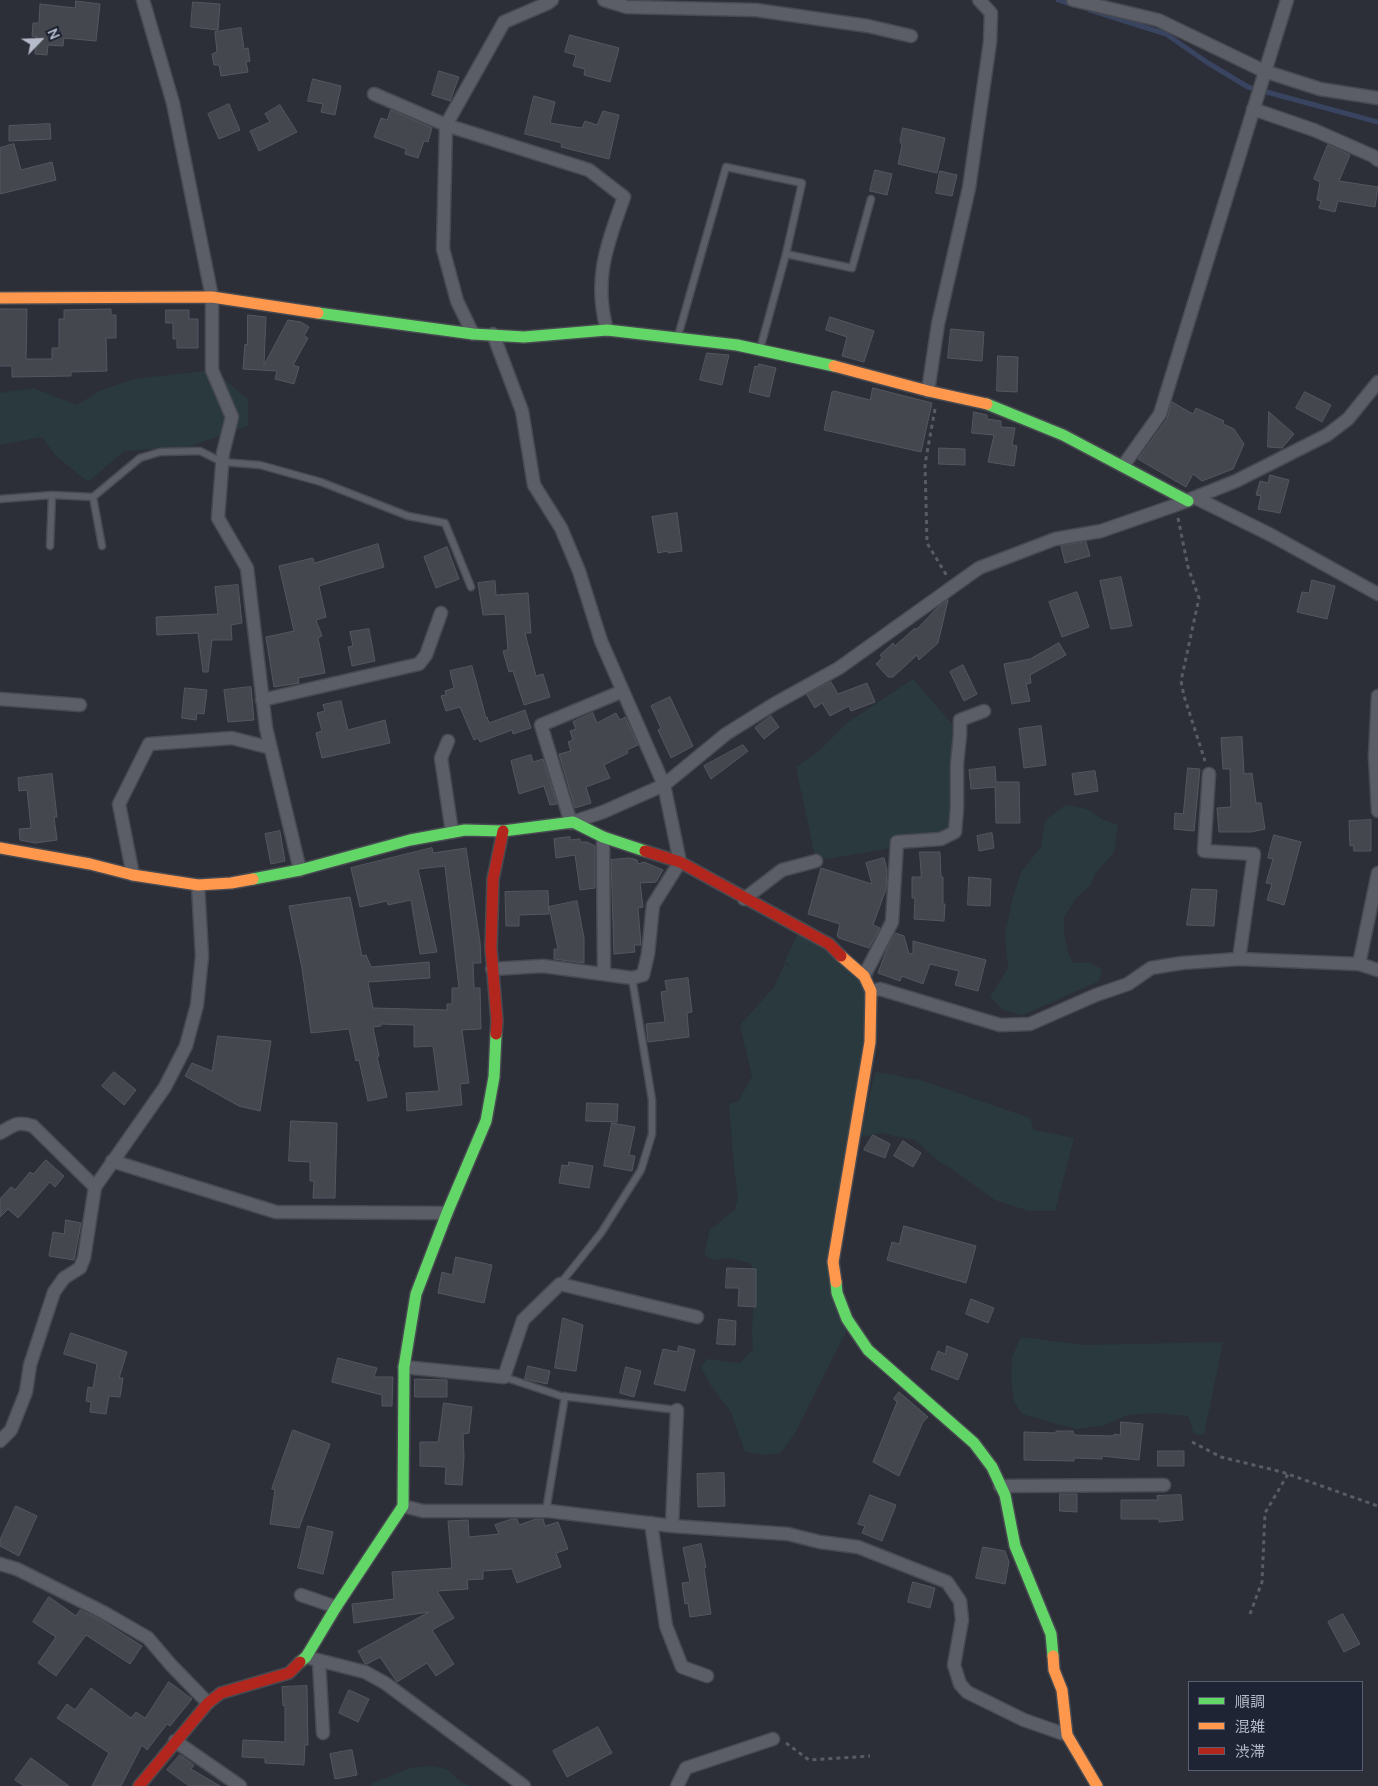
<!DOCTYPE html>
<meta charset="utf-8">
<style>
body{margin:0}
#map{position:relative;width:1378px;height:1786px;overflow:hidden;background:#2c2f38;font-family:Manrope,"Noto Sans JP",sans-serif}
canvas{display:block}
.legend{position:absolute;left:1188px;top:1681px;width:175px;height:90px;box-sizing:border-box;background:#1e2434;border:1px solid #5b6070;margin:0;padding:6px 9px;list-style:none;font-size:15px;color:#b6bbc9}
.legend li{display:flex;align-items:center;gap:10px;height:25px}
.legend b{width:25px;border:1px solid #5b6070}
.north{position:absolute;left:15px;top:15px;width:50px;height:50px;-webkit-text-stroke:4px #1e2434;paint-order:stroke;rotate:66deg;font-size:14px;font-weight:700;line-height:20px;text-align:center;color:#b6bbc9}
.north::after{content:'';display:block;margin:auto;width:18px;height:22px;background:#b6bbc9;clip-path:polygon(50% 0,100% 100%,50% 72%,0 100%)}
</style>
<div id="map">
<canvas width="1378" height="1786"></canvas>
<ul class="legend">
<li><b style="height:6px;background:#63d668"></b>順調</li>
<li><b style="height:6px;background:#ff974d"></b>混雑</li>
<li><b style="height:6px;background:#b3261e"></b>渋滞</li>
</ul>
<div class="north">N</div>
</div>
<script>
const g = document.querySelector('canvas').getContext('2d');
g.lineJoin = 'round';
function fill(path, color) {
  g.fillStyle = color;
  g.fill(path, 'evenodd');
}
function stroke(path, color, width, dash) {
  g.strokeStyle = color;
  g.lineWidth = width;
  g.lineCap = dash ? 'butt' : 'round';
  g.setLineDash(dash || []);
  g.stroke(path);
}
const green = new Path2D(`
 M212,370L248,399V426L188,447L124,451L88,482L56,456L42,437L0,445V393L33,388L77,405L99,391L134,379Z
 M913,679L953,725L957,764L955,822L941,839L816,861L796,767L819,751L847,723Z
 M1065,805L1087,809L1103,820L1118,825L1114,853L1096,872L1091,885L1077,897L1064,917V932L1068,952L1073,963H1090L1102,969L1099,981L1023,1015L1003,1010L990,997L1008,968L1005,934L1013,897L1021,872L1041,847L1045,821Z
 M798,933L827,943L869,991L834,1259L847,1330L795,1433L781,1453L764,1455L745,1452L731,1412L711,1386L701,1367L707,1359L740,1363L753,1350L752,1331L755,1272L750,1263L728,1258L713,1260L704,1255L710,1230L735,1209L738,1198L734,1167L729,1104L738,1102L752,1076L740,1025L774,987L785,963L792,968L785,961Z
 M875,1072L920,1080L1030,1118L1034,1130L1074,1138L1055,1211H1029L995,1200L949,1167L938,1161L915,1140L881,1133L860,1137Z
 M1021,1337L1085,1345L1223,1342L1204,1435L1194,1434L1188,1416L1155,1413L1128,1415L1102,1426L1076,1429L1022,1414L1014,1401L1011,1378L1012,1357Z
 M429,1766L447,1769L461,1782L471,1786H371V1784L410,1768Z`);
const stream = new Path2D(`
 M1058,0L1073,5
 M1090,10L1166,34L1208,63L1248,87L1378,122`);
const building = new Path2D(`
 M76,1L100,4L96,41L64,38L63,46L48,45L47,55L35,54L36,37L32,36L33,23H39L40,4L75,8Z
 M193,2L220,4L218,30L191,27Z
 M241,28L244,49L248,48L250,61L246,62L248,72L221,76L219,65H214L212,54L217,52L215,32Z
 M570,35L619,48L610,82L584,75L585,69L573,66L576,55L565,52Z
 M439,71L459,77L450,101L432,95Z
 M313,79L341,86L335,115L321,112L323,104L308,101Z
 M534,96L555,102L550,123L582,128L585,121L597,125L603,111L619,115L609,159L561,147L562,143L525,134Z
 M229,104L240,130L219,139L208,114Z
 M280,105L297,132L259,151L250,131L270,122L265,114Z
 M391,110L432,128L428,142L424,141L418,158L405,154L406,149L374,137L381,118L387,120Z
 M50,124L51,139L9,141V126Z
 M903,128L945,138L937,173L898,164L902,145L900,142Z
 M14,144L21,170L52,162L56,180L0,194V148Z
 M1328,145L1350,155L1339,181L1378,187L1375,207L1338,201L1335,212L1319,208L1321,201L1317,200L1320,182L1314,179Z
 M875,170L892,174L887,195L870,191Z
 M940,171L957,175L952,196L936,193Z
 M0,309H27L26,359H52V348H59V319H64V310L111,309V315H116V338H106L107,371L71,372V376L12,377V366H0Z
 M166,310H189V319H198V348H177V339H173V323H166Z
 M248,315L266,317L264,365L288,320L301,322L309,327L304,336L308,338L293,365L299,367L294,384L275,379L277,371L243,369L245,344L247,345Z
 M830,317L874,331L864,362L842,356L847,337L826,330Z
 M951,329L984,332L982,361L948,358Z
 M707,353L729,355L722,385L700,380Z
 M998,356L1018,357L1017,392L997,391Z
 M759,364L776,368L769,397L749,392L755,366L758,367Z
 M873,388L932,403L921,452L824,430L832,392L834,391L870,400Z
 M1305,392L1331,405L1322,422L1296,408Z
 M1172,402L1193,414L1196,408L1224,421L1223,424L1234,429L1244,444L1233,469L1202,481L1193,474L1186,487L1138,459L1167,419Z
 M974,412L987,415V419L1001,421V427L1015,428L1012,445L1017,446L1014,466L988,462L994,435L972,433Z
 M1269,412L1294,434L1282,448L1268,447Z
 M939,448L965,449V465L939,464Z
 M1270,475L1289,480L1280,513L1258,509L1261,496L1256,495L1260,481L1268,483Z
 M677,513L682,551L668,553V551L658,553L652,517Z
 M1086,542L1090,556L1065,563L1061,546Z
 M378,544L384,567L319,586L326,617L316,620L322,636L318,638L325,673L298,678L299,683L274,687L266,637L294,631L279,566L313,558L314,563Z
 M447,547L459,579L436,588L424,557Z
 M1121,577L1132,626L1111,629L1100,581Z
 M1312,580L1335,586L1327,619L1297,612L1302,592L1309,593Z
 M495,581L496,595L528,593L531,633H525L536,676L543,674L550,697L524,705L513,671L509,672L503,651L508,650L505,614L483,615L478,583Z
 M238,585L242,623L231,625L232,640H212L208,672H203L198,633L157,635L156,617L218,614L215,587Z
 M1077,592L1089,627L1062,637L1049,602Z
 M948,600L938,643L919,660L917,655L893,677H888L876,664L882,658L880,655L893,643L895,646L915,628L916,630L938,607Z
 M369,629L375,661L352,666L348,647L353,646L350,632Z
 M1059,643L1066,655L1030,675L1031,683L1026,684L1030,701L1012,704L1004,664L1030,659Z
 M963,665L977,694L964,701L950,672Z
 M472,666L486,718L487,717L489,723L525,710L531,728L513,734L512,730L480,742L478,738L474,740L460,707L446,711L441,696L446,695L445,691L454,688L450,671Z
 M831,682L838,694L867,683L875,702L851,711L849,706L830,716L822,703L815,708L807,695Z
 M251,687L254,720L228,722L224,690Z
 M185,688L207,690L204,714L197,713L196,720L182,718Z
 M670,697L693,746L671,758L658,730L661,728L651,706Z
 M341,701L348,730L385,720L390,743L322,758L316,733L322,731L317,713L325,711L323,705Z
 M593,713L597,723L616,713L620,720L625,717L638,745L627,750L628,753L604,765L610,778L586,787L591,803L575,808L559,754L571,751L568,742L573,740L570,731L576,729L573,722Z
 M771,716L779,727L764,739L755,728Z
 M1041,726L1046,765L1024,768L1019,729Z
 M1242,737L1244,774L1252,773L1256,803H1261L1265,829L1251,832H1219L1217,808L1231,807L1230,769H1223L1221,738Z
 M743,745L748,751L711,779L704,766Z
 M531,755L533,762L543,759L557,804L550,805L544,786L519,794L511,761Z
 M995,767L996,782H1019L1020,823H996L995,787L971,789L969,770Z
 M1188,768L1200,769L1194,831L1174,829L1175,813L1183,814Z
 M1095,771L1098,791L1075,795L1072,774Z
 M52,774L57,817H54L57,840L35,843L20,840L19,829L31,828L27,790L19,791L18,778Z
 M1371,820V851H1354L1353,845L1350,846L1349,821Z
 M280,831L285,861L271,864L265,834Z
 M992,833L994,848L979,851L977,836Z
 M1274,835L1301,842L1284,905L1267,900L1272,884L1266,883L1273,859L1268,858Z
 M570,837V840L580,839V842H587L595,846V888L580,890L575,855L556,858L554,839Z
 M432,848L433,853L466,848L480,942L481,963H473L474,988H480L481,1029L462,1030L469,1083L460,1084L462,1105L407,1111L406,1093L439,1091L433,1046L414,1047V1025L381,1024V1026L373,1027L379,1056L377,1057L387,1097L368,1101L359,1060L356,1061L349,1029L311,1033L302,968L289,906L350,897L362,956L366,955L371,967L429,962L430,978L368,982L373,1008L447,1010V1004H452V988H459L445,866L418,869L437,952L420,954L411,900L388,905L387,901L360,907L351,868Z
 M920,852H940L941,877H943V904H945L944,921L914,919L915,898H912V877H921Z
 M630,858L637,860L638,864L644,862L663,870L656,882L640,883L643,907L638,908L641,945H634L635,952L614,954L611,860Z
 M884,858L887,870L886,889L873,925L880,928L869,948L839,938L837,936L840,924L808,914L821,868L872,884L866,863Z
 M969,877L991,879L990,906L968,905Z
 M1192,889L1217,890L1214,926L1187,925Z
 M548,891L549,914L519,915V926H506L505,892Z
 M577,901L584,938V963L554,959V949H558L549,907Z
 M895,933L904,936L909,954L913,953V941L986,960L978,991L955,985L959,971L930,964L923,984L902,976L900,981L878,973L885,954Z
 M688,978L692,1012L687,1013L689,1037L648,1042L646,1024L665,1022L661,992L667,991L665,981Z
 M218,1036L271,1041L260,1111L239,1106L185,1076L192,1063L212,1071Z
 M114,1072L136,1090L124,1105L102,1086Z
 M587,1103L618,1104L617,1122L586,1121Z
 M291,1121L337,1123L335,1198H313L314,1181H310V1162L289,1161Z
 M612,1123L635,1127L629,1155L635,1156L632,1171L604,1166Z
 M873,1135L890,1144L885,1158L864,1150Z
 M903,1141L921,1153L913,1167L894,1156Z
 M46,1160L64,1176L55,1187L50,1182L18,1218L8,1209L0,1217V1199L11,1187L15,1190L30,1172L33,1174Z
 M569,1162L593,1166L589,1188L559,1183L562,1165L568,1166Z
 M66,1220L81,1223L74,1260L49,1256L53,1232L64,1234Z
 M904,1226L976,1246L966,1283L887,1260L892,1242L899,1244Z
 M456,1257L492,1265L484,1303L438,1293L442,1272L452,1275Z
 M727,1268L756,1269V1307L738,1306L739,1288H726Z
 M971,1299L994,1308L988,1323L966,1314Z
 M563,1318L583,1325L576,1371L555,1368Z
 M719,1319L736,1321L735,1345L717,1344Z
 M71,1333L127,1352L119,1378H123L120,1397L109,1396L106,1414L90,1412L91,1402L86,1401L88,1387L93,1388L97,1364L64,1354Z
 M679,1346L695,1350L685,1391L654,1384L663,1349L677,1352Z
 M947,1346L968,1354L958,1380L931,1369L938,1351L945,1354Z
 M338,1358L377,1368L374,1377H393L392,1406H382V1395L332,1382Z
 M528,1366L550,1371L547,1384L525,1379Z
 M626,1367L641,1371L634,1397L620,1393Z
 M415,1379L447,1380V1397H415Z
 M899,1392L928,1417L923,1422L899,1476L873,1462L897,1402L894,1399Z
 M444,1403L472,1407L469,1433L463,1434L464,1457L462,1485L445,1484L446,1467L420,1466V1442H438Z
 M1121,1422L1143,1424L1139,1460L1102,1456V1459L1074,1458V1461L1024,1460V1432L1056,1433V1431H1073L1074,1435L1114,1436V1434L1120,1435Z
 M293,1430L330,1444L299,1528L270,1524L275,1490L272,1489Z
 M1158,1451H1184V1466H1158Z
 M724,1473L725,1506L698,1507L697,1474Z
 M1060,1494H1077V1512L1060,1511Z
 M870,1495L896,1505L882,1541L862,1533L865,1526L858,1524Z
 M1181,1495L1183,1520L1159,1522V1519H1121V1500H1158L1157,1496Z
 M16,1506L37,1516L19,1556L0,1546V1540Z
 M512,1519H517L519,1525L536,1519H543L545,1526L558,1522L568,1549L556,1553L561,1567L517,1583L512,1569L483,1571V1579L467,1580L468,1589L437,1591L454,1618L432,1630L454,1664L436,1676L427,1663L397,1682L380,1657L367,1664H365L358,1651L429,1612L354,1623L352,1604L394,1599L392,1572L452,1568L448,1521L468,1520L469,1537L499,1534L495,1525Z
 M308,1526L333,1532L323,1574L298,1568Z
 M701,1544L706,1567L704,1568L711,1614L690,1617L688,1603L685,1604L682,1583L690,1582L683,1548Z
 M983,1547L1005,1551L1009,1562L1005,1584L976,1578Z
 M913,1582L935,1588L930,1608L908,1602Z
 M49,1597L76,1616L80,1610L99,1619L142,1646L130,1664L86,1635L56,1676L38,1663L56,1637L33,1622Z
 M1343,1614L1360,1644L1344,1652L1328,1622Z
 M169,1682L192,1699L170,1726L167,1724L147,1750L142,1745L121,1786H92L109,1753L57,1718L67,1704L75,1710L91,1688L131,1718L136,1712L145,1718Z
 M307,1686L308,1745H305L304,1765L265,1763V1758L242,1757L243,1740L285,1742V1705L283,1706L282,1687Z
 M349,1690L369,1699L358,1722L339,1713Z
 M598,1727L612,1753L567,1777L553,1751Z
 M352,1750L357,1775L335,1779L330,1754Z
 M180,1755L194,1765L191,1769L220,1786H189L167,1770Z
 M31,1758L69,1786H24L15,1780Z`);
const path = new Path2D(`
 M935,409L925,464L927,543L947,576
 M1178,518L1188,567L1199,598L1181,681L1184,696L1205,761
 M1192,1442L1221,1457L1282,1472L1378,1506
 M1250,1614L1262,1582L1265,1513L1288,1474
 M786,1743L809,1760L870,1756`);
const lane = new Path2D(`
 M678,336L726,167L802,183L786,254
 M760,349L786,254L852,268L871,199
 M93,497L102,546
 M0,499L52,495L93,497L140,458L160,452L200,451L222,462L260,465L321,482L408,516L445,523L471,587
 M50,546L52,495
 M560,1284L601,1233L641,1170L652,1134V1100L632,978
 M504,1377L561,1396L677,1410
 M546,1511L565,1396`);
const street = new Path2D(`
 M143,0L173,103L212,297V370L232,417L223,453L218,518L247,568L266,728L300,870
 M604,0L627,7L756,10L868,26L911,36
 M1073,0L1158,20L1264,71L1320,89L1378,98
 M374,94L446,125L589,170L624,197C607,245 593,279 607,330
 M1253,109L1314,130L1373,156L1378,160
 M473,334L457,301L443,249L446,125L504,22L548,3L552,0
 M928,391L938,324L969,188L990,42L991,13L979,0
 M1123,466L1160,414L1287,0
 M1196,498L1271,535L1378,594
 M1378,696L1375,756L1378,811
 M0,699L80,705
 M262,700L419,664L426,655L441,613
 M448,741L441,758L452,832
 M1209,774L1204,851L1254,854L1239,959
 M573,822L603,812L664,785L726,734L774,704L839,668L979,568L1055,539L1101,531L1176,505L1236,481L1327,435L1348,419L1378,382
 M571,823L541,725L623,691
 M603,837L604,974
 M133,875L119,804L149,744L232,738L271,748
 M744,899L782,870L816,861
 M1359,964L1378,873
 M492,969L543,966L632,978L643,975L648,954L653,905L680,862L664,785L601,641L579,571L561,528L534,485L522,411L493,334
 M864,976L892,922L897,842L941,839L955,832L957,808V764L960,735V720L984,711
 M871,991L880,989L1000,1025L1030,1024L1096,995L1128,984L1151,968L1182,963L1239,959L1359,964L1378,970
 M0,1133C14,1125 17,1121 33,1126L95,1187
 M112,1161L276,1212L447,1213
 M404,1367L504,1377L523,1320L560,1284L697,1317
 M0,1441L11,1430L26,1392L30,1365L54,1292L64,1278L80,1268L84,1258L95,1187L165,1087L186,1046L197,1005L202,956L198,885
 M1000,1486L1164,1485
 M403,1506L423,1511H549L672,1526L788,1534L820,1542L858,1547L947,1582L960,1601L962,1620L954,1665L960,1684L967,1692L1024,1720L1067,1735
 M651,1523L666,1626L682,1667L707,1676
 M672,1526L677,1410
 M0,1564L17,1569L103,1612L148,1638L171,1665L208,1703
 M301,1595L336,1607
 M306,1657L365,1672L385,1683L524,1786
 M319,1661L323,1733
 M175,1741L240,1786
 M677,1786L686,1768L773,1739`);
const fast = new Path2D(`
 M318,313L473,334L524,337L607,330L737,345L834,366
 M987,404L1063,435L1188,501
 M253,879L300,870L410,840L465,830L503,831L573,822L603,837L645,851
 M836,1282L837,1293L847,1319L868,1350L974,1443L992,1467L1005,1495L1015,1546L1051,1634L1053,1656
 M300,1662L306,1657L336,1607L403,1506L404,1367L416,1294L447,1213L486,1121L494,1077L496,1034`);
const slow = new Path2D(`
 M0,298L212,297L318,313
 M834,366L928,391L987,404
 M0,848L90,864L133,875L198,885L231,883L253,879
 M836,1282L833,1262L870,1042L871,991L864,976L841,956
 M1053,1656L1054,1670L1062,1690L1067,1735L1097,1786`);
const jam = new Path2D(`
 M645,851L680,862L829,944L841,956
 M496,1034L497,1021L491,948L493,879L503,831
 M139,1786L208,1703L221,1693L289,1673L300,1662`);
fill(green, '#29393e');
stroke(stream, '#394461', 5);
fill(building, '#45474f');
stroke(building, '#535760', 1);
stroke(lane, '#484a51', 9);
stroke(street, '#484a51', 15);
stroke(fast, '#484a51', 14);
stroke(slow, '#484a51', 14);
stroke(jam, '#484a51', 14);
stroke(path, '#595d63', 3, [4, 4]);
stroke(lane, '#5b5e67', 6);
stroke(street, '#5b5e67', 12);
stroke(fast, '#63d668', 11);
stroke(slow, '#ff974d', 11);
stroke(jam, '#b3261e', 11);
</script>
